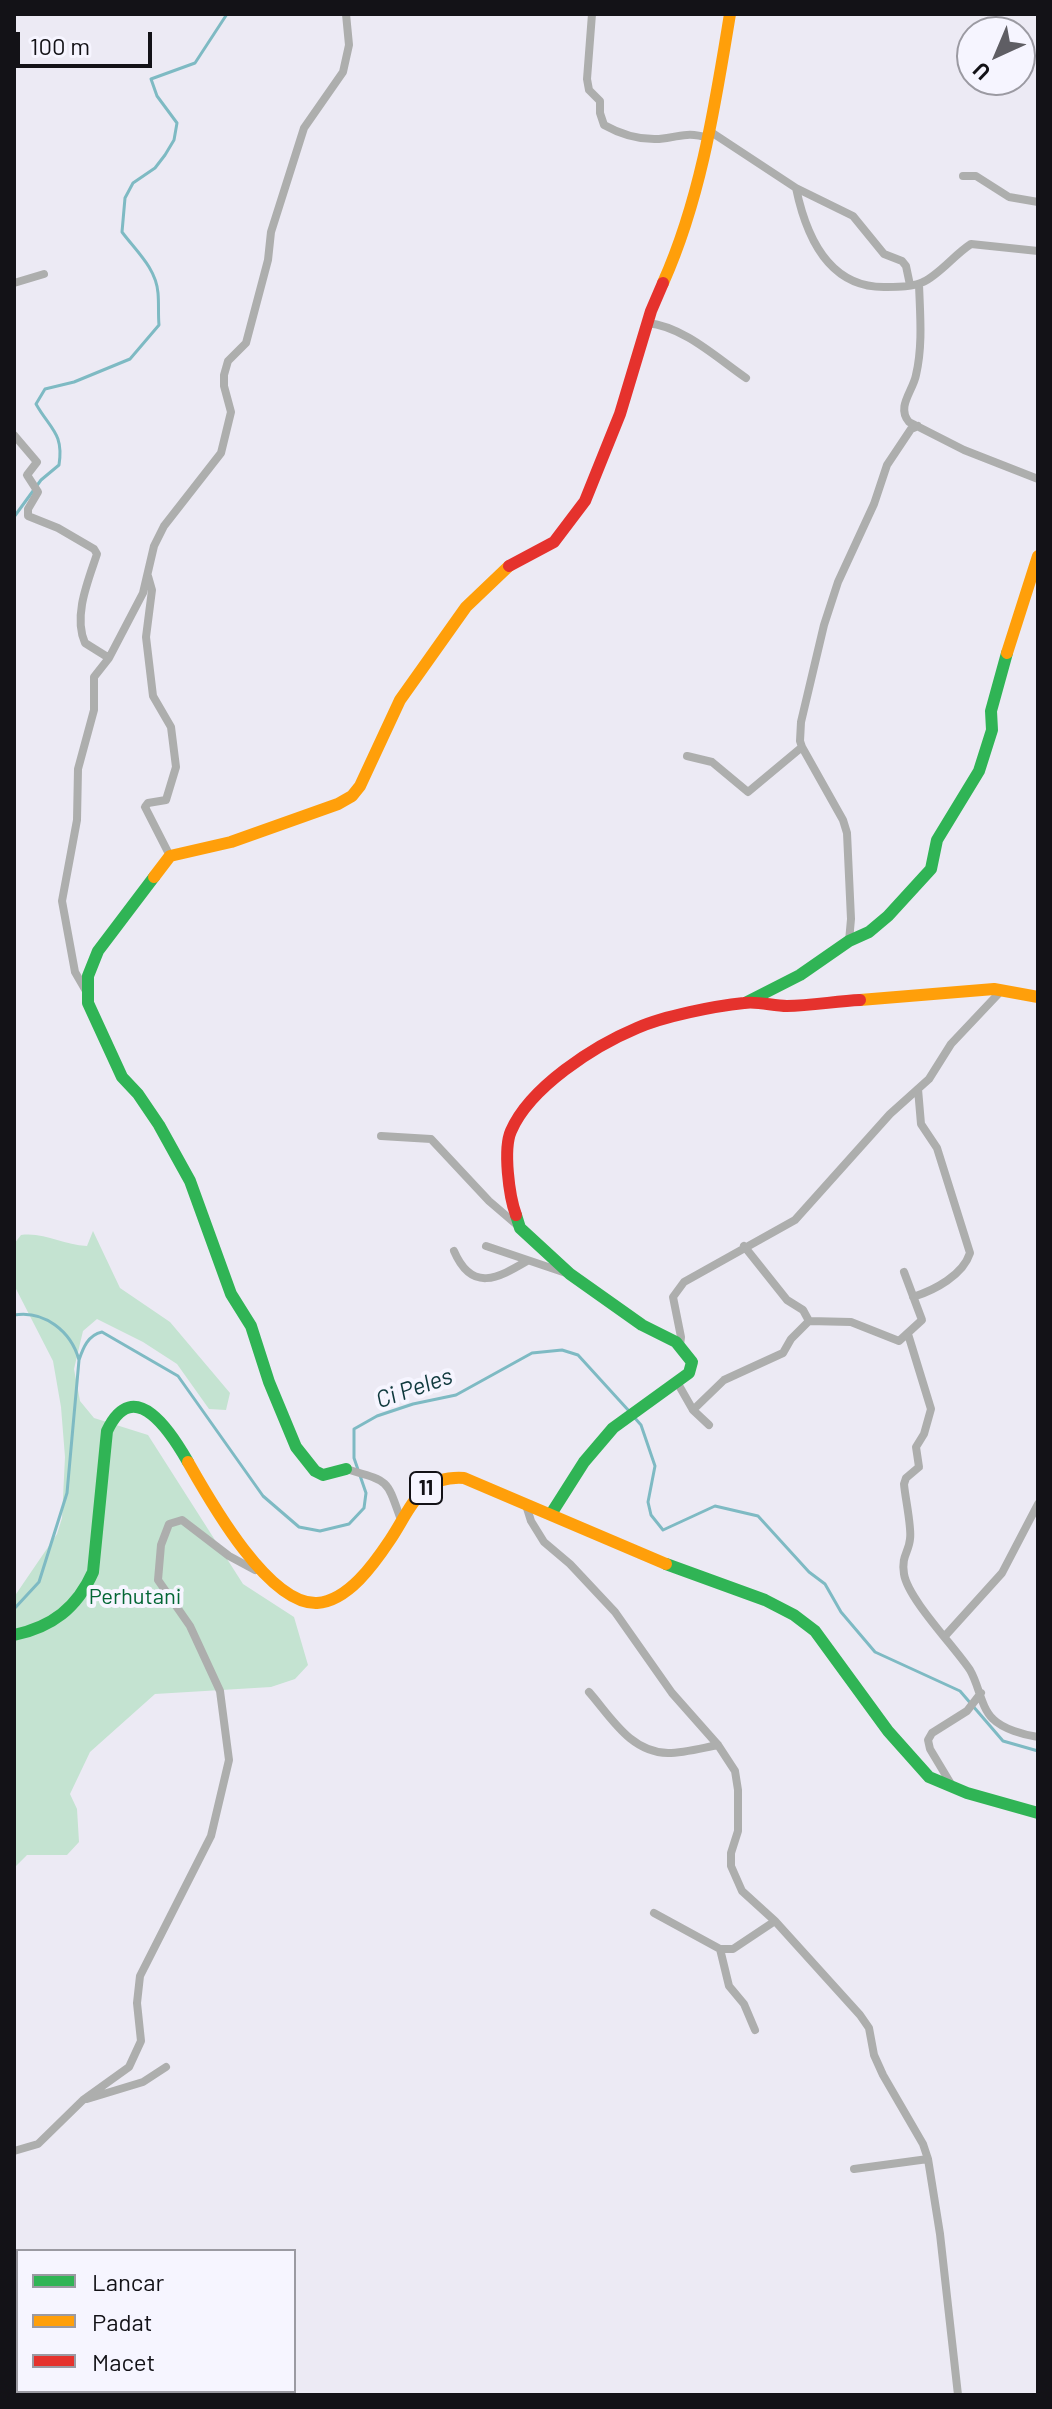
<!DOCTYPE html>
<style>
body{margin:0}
#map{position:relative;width:1052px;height:2409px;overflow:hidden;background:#eceaf4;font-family:Barlow,sans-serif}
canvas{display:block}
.frame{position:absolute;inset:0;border:16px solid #131217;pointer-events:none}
.legend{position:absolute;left:16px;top:2249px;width:280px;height:144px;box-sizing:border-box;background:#f6f5ff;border:2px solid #9b9aa2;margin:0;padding:10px 14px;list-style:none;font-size:24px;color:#131217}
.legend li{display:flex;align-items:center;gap:16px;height:40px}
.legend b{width:40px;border:2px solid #9b9aa2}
.north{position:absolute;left:956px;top:16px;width:80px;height:80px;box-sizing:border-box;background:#f6f5ff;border:2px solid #9b9aa2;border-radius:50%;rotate:224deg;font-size:22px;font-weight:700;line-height:32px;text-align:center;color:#131217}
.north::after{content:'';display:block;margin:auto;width:28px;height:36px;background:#5f5e64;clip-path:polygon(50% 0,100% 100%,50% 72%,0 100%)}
.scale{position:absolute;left:16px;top:32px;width:136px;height:36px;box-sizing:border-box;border:4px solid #131217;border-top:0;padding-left:10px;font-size:24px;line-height:28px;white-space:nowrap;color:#131217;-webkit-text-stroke:6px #f6f5ff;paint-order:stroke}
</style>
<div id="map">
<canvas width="1052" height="2409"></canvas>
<div class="frame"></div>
<ul class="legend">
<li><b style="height:10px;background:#30b455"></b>Lancar</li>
<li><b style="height:10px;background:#ff9f0a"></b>Padat</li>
<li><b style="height:10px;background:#e5322d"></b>Macet</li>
</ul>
<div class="north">U</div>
<div class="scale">100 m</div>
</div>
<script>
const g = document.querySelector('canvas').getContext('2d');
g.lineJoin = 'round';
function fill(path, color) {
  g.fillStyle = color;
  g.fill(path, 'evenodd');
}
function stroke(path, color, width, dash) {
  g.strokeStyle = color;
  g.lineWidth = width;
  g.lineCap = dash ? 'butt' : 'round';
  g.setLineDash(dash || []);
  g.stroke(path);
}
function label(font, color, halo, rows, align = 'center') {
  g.font = font + ' Barlow,sans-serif';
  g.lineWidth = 8;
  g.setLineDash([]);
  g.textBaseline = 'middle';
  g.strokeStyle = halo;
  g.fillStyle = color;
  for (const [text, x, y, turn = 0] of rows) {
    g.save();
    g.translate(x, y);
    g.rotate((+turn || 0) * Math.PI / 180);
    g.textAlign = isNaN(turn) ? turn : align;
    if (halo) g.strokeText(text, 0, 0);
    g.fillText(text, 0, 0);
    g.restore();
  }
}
const green = new Path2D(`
 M93,1231L120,1288L170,1322L230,1393L226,1410L209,1409L177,1364L143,1342L97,1319L83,1331L74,1369L80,1401L94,1418L148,1435L243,1584L294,1617L308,1665L295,1679L271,1687L155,1694L90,1752L70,1794L77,1809L79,1842L67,1855H27L15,1867L14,1872V1597L57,1534L62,1518L65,1457L61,1407L53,1361L14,1285V1244L21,1235C45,1232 63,1245 87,1246Z`);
const stream = new Path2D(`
 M14,517L41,480L59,465C64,433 50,429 36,404L45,389L74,382L130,359L159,325C158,314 159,304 158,293C156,268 136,251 122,232L125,198L133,183L155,168L165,155L174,140L177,123L157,96L151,79L195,63L227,14
 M14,1315C44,1310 71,1331 79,1360
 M634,1417L641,1425L655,1466L648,1502L651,1515L663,1530L715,1506L758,1516L809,1572L825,1584L841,1612L875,1652L960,1691L1003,1741L1038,1751
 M14,1609L39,1582L67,1493L79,1360C83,1348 88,1335 102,1332L178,1376L263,1496L299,1527L320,1531L349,1524L364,1508L366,1493L354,1458V1429L377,1416L413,1404L456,1395L532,1353L562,1350L578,1355L629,1411`);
const street = new Path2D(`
 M592,14L587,79L589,90L600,101V113L604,125C620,134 640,140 659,139C682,137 685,131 709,138
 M711,132L796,188C806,236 829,289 887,287C898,287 913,287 923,282C939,275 955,254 971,244L1038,251
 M963,176H976L1009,197L1038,202
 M796,188L853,216L884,254L902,261L906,266L910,285
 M14,283L44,274
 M919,284C920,314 923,345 916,375C913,391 896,407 909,422L964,450L1038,479
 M647,323C683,326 717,358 746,378
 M14,435L37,462L27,475L38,492L28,509V516L58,528L94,549L97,554C88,581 73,616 85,643L109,658
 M148,576L152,590L146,637L153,696L171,727L176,767L166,800L148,803L145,807L170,856
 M687,756L712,762L748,792L802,747
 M849,941L851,919L847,833L843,820L802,747L800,741L801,722L824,625L838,582L874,504L887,465L911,429L918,426
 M86,991L75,972L62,901L77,820L78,769L94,710V677L109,658L143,593L154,546L164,526L221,453L231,412L224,386V375L228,361L246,343L268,260L271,232L304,128L343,72L349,45L346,14
 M381,1136L431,1139L489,1201L517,1225
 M486,1246L566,1273
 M744,1246L787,1300L803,1310L809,1321L851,1322L899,1341L922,1320L904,1272
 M454,1251C472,1293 498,1278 527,1261
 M913,1297C935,1290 963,1275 970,1253L937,1148L921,1124L918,1089
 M908,1334L931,1409L924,1434L916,1447L919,1467L906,1478L904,1484C905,1497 912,1528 910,1539C909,1552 901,1556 904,1574C908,1599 954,1646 970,1670C979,1685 981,1708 993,1719C1003,1729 1024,1735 1038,1737
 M680,1345L681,1337L673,1297L684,1282L795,1220L890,1114L929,1079L951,1044L1002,990
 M677,1382L693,1410L709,1425
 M693,1410L724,1380L783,1353L791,1339L809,1321
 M346,1469C390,1482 386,1478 401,1520
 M526,1505L531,1521L544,1542L570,1564L615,1612L672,1693L718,1745L735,1771L738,1790V1831L731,1853V1866L742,1891L775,1921L860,2015L869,2028L874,2055L883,2075L923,2144L928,2159L940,2234L958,2395
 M945,1636L1002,1573L1038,1504
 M589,1692C611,1717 630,1752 668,1753C684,1753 702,1748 718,1745
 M951,1784L930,1749L928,1740L932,1733L967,1711L981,1693
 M654,1913L720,1949H733L775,1921
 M720,1949L729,1986L744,2004L755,2030
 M87,2099L143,2082L166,2067
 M14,2151L38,2144L83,2100L129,2067L141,2041L137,2003L140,1976L211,1836L229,1760L220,1691L190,1626L158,1580L161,1545L169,1524L182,1520L229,1556L255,1570
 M854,2169L928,2159
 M14,2331L18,2338`);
const fast = new Path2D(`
 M154,877L98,951L88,976V1003L122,1077L138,1094L159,1125L190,1181L231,1294L251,1326L269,1382L296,1447L315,1471L323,1475L346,1469
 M747,1002L800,975L849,941L869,932L888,916L931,869L937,840L979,771L992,730L991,711L1007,653
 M516,1215L520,1228L570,1274L642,1325L676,1342L692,1362L689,1373L613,1428L584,1462L551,1514
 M666,1564L765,1600L794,1615L815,1631L888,1731L929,1777L967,1793L1038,1813
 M14,1635C52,1627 77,1608 93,1572L107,1431C134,1373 172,1434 188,1462`);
const slow = new Path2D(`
 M663,283C701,198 715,105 730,14
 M1007,653L1038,556
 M154,877L170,856L231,842L338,804L352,796L360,786L400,700L466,607L509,566
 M860,1000L994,989L1038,997
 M188,1462C209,1499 268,1605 317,1603C348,1601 374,1564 390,1540C411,1509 419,1475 464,1478L666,1564`);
const jam = new Path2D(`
 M509,566L554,542L585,501L620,414L651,311L663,283
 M516,1215C509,1196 503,1149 511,1131C530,1087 594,1046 637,1028C664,1016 715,1006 744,1003C758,1001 773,1006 787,1006C811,1006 836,1001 860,1000`);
const shields = [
 [426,1488,32]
];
const shieldNames = [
 ["11",426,1488]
];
const parkNames = [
 ["Perhutani",135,1597]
];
const waterNames = [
 ["Ci Peles",414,1388,-19]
];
fill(green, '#c4e3d1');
stroke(stream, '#7ebac3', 3);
stroke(street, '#adaead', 8);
stroke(fast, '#30b455', 12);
stroke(slow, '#ff9f0a', 12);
stroke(jam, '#e5322d', 12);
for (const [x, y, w] of shields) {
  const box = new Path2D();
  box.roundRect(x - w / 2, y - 16, w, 32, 6);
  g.fillStyle = '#f6f5ff';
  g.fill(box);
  stroke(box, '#131217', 2);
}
label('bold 20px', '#131217', null, shieldNames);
label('22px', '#036635', '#f6f5ff', parkNames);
label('italic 24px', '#0f393d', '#f6f5ff', waterNames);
</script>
